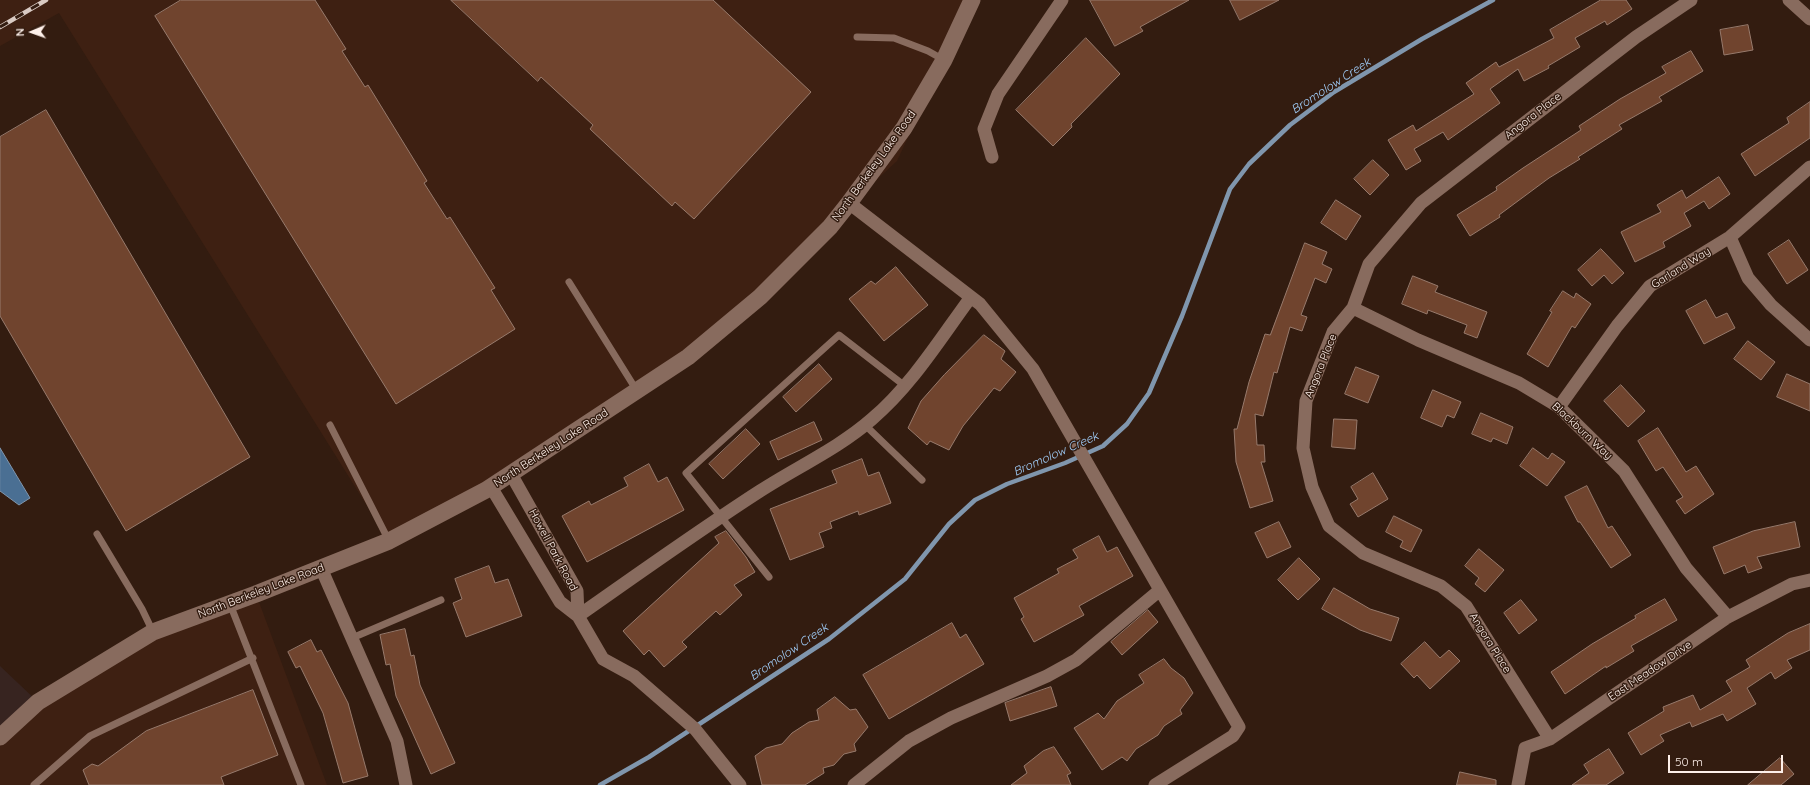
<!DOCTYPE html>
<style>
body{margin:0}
#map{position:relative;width:1810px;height:785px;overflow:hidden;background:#331c10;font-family:Quicksand,sans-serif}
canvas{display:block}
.north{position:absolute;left:12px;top:12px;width:40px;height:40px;-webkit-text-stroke:3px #331c10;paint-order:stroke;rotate:268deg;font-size:11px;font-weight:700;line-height:16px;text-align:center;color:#fef0ea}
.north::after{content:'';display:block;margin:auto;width:14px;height:18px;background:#fef0ea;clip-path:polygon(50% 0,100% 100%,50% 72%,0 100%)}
.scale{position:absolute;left:1668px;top:755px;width:115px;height:18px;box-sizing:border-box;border:2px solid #fef0ea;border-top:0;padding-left:5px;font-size:12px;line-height:14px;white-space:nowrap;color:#fef0ea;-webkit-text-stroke:3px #331c10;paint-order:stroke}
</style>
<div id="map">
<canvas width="1810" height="785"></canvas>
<div class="north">N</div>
<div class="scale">50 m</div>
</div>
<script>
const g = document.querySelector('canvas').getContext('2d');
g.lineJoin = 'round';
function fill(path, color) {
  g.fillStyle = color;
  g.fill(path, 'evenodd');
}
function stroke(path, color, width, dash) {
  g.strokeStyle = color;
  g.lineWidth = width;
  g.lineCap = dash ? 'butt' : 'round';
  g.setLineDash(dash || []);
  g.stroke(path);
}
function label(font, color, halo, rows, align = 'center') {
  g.font = font + ' Quicksand,sans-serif';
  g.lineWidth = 3;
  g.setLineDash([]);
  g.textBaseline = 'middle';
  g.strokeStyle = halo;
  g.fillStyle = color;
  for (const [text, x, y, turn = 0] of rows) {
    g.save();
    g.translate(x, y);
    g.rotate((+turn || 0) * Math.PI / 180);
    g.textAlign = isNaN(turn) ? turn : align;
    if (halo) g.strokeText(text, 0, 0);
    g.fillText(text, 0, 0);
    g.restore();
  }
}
const commercial = new Path2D(`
 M0,666L38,702L0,737Z`);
const built = new Path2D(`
 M0,0H972L897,161L666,375L389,541L59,13L0,46Z
 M256,594L327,785H0V737L153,632Z`);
const water = new Path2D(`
 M0,448L30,498L19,505L0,491Z`);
const stream = new Path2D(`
 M600,785L649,757L829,639L905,579L949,524L975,500L1007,484L1065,463L1103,446L1127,424L1149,393L1182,316L1230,189L1249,164L1290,125L1334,92L1422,39L1493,0`);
const building = new Path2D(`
 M181,0H315L346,49L342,51L365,87L368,85L427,181L424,183L447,219L450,217L495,288L491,290L515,329L396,404L155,16Z
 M451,0H713L811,92L694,219L675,202L672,206L590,129L593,125L541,77L538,81Z
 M1090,0H1189L1140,27L1143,31L1115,46Z
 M1230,0H1279L1240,20Z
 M1601,0H1626L1632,9L1607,25L1605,21L1575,38L1580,47L1548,66L1549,68L1524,81L1518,69L1490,89L1500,103L1448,140L1443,132L1414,149L1421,161L1406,170L1388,140L1413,125L1416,131L1474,94L1466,83L1496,62L1499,67L1554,38L1550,30Z
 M1748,25L1753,50L1724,55L1720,30Z
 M1086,38L1120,74L1071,124L1072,127L1053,146L1016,110Z
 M1691,51L1703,71L1659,97L1662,101L1619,125L1622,129L1578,157L1580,159L1549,178L1499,215L1500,217L1470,236L1457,215L1497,190L1496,187L1523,168L1581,130L1579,126L1620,99L1666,73L1662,67Z
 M1810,102V138L1755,176L1741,154L1789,123L1787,118Z
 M46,110L250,457L126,531L0,316V137Z
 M1373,160L1389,175L1370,195L1354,179Z
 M1719,177L1730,194L1709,209L1704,201L1684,213L1691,226L1663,242L1665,247L1635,262L1621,232L1661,212L1657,205L1682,190L1686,198Z
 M1336,200L1361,216L1346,240L1321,223Z
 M1789,240L1808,270L1787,284L1768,254Z
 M1305,243L1327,252L1322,264L1332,269L1326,283L1315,278L1301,315L1307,317L1302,331L1290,327L1277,373L1274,372L1263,416L1255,414L1257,445H1264L1265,462H1261L1273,501L1250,508L1236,462L1234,429H1237L1249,382L1265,334L1270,335Z
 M1601,249L1624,273L1612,284L1604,275L1592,286L1578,270Z
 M896,267L928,305L884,341L849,299L871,281L875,284Z
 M1413,276L1438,286L1435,292L1487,312L1477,338L1464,333L1467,325L1428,310L1427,314L1402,304Z
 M1563,291L1574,298L1576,293L1591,304L1575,328L1572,326L1548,367L1527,354L1552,312L1550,311Z
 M1706,300L1716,318L1727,313L1735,328L1704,344L1686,311Z
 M984,335L1005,351L1001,359L1016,372L1000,391L994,388L963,426L949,450L930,441L927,445L908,428L921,401L944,375Z
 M1748,341L1775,362L1761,380L1734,359Z
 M819,364L832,379L796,412L783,397Z
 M1356,367L1379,376L1368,403L1345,394Z
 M1787,374L1810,384V411L1777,397Z
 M1621,385L1645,411L1628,427L1604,401Z
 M1433,390L1461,402L1454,418L1447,415L1442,427L1421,418Z
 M1481,413L1513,427L1507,444L1493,438L1491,442L1472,434Z
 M1334,419L1357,420L1355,449L1332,447Z
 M814,422L822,440L778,460L770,442Z
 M1658,428L1686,472L1696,466L1714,494L1685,514L1676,501L1683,497L1663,467L1656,471L1638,441Z
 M746,429L760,444L723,479L709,464Z
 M1533,448L1548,459L1552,453L1565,462L1547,486L1520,466Z
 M862,459L868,476L879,472L891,503L859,515L858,511L830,522L832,528L819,533L824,547L790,560L770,509L837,483L832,471Z
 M649,464L658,482L667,477L684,510L587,562L562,516L589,501L591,505L628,486L624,478Z
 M1373,473L1388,499L1358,517L1350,504L1358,499L1351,487Z
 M1587,486L1608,528L1612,526L1631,555L1611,568L1580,522H1578L1565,497Z
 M1394,516L1422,530L1411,552L1400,547L1403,541L1386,532Z
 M1279,522L1291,547L1267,558L1255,533Z
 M1795,522L1800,547L1757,557L1762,568L1748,573L1745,565L1724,574L1713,547L1753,531Z
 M726,531L746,557L755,572L734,585L742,595L720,615L716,611L682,642L687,647L664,667L649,650L644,655L623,631L719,543L715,537Z
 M1099,536L1107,552L1117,547L1133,576L1079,606L1084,615L1034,642L1021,619L1024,617L1014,598L1059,573L1057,569L1078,558L1073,550Z
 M1479,549L1504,570L1485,592L1475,584L1479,578L1465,566Z
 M1299,558L1320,579L1298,600L1278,580Z
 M489,566L495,583L508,579L522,616L466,637L453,603L462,599L455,579Z
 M1334,588L1370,609L1399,618L1391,641L1360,630L1322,609Z
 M1665,599L1677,620L1631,646L1634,651L1606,668V666L1565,694L1551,672L1592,644L1636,618L1635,616Z
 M1521,600L1537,620L1519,634L1504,613Z
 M1148,610L1158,622L1122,655L1111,642Z
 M952,623L960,638L966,634L984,664L889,719L863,675Z
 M1810,624V650L1787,660L1792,668L1775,679L1771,672L1747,688L1756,704L1727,721L1723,714L1692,727L1690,722L1660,735L1664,741L1641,755L1628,733L1664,711L1663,707L1693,695L1700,710L1732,691L1726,681L1750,667L1746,660L1788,633Z
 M405,629L411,656L414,655L420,685L455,763L431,774L396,696L390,664L386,665L380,635Z
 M311,640L317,652L321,650L348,703L368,776L343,783L323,713L300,666L296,668L288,652Z
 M1425,642L1440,658L1449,650L1460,661L1430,689L1417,675L1414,678L1401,664Z
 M1164,659L1171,668L1184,678L1193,693L1180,710L1182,714L1164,726L1158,735L1136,749L1127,761L1122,757L1102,770L1074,728L1098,713L1104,719L1117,701L1144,683L1139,675Z
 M1051,687L1057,706L1010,721L1005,703Z
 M253,690L278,755L221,777L224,785H89L83,770L92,764L98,766L146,731Z
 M835,697L850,710L856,709L868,727L854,744L856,751L844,754L834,765L823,768L824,773L805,785H762L755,756L766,748L782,744L792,733L809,722L819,720L817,710Z
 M1054,747L1071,773L1067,775L1071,785H1011L1027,773L1024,766L1043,751Z
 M1609,749L1624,773L1606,785H1572L1589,773L1584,765Z
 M1780,758L1794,774L1781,785H1748Z
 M1460,772L1496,780V785H1457Z`);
const service = new Path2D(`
 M857,37L894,38L928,51L944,60
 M569,282L637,391
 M330,425L389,541
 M865,425L922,480
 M97,534L142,609L153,632
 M769,577L686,473L839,335L905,386
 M230,604L301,785
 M352,638L441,600
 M34,785L90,736L253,658`);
const minor = new Path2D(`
 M1789,0L1810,19
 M992,157L984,129L998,94L1062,0
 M849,203L980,304L1033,369L1239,727L1233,736L1155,785
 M1730,237L1748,278L1771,305L1810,340
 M1353,308L1418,340L1519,383L1559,407L1624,471L1686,568L1728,617
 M1559,407L1617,326L1650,286L1730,237L1810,167
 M511,474L577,591L578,616
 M491,487L560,602L578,616L603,659L634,676L695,729L740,785
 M321,568L397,741L406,785
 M578,616C638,574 698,531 760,491C797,467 839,448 872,419C912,385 940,339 971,297
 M1550,739L1466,606L1441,586L1363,553L1329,526L1312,487L1303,448L1306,401L1333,332L1353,308L1369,264L1421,203L1636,37L1691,0
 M854,785L909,741L951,718L1047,676L1076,660L1160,590
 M1518,785L1525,748L1550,739L1728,617L1792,584L1810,580`);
const tertiary = new Path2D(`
 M0,737L38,702L153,632L256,594L389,541L486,490L688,357L760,297L830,227L849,203L904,128L944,60L972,0`);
const rail = new Path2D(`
 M0,27L46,0`);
const streetNames = [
 ["Angora Place",1533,116,-38],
 ["North Berkeley Lake Road",874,166,-54],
 ["Garland Way",1681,268,-32],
 ["Angora Place",1321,366,-68],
 ["Blackburn Way",1582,431,43],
 ["North Berkeley Lake Road",551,448,-33],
 ["Howell Park Road",553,550,62],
 ["North Berkeley Lake Road",261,591,-21],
 ["Angora Place",1490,643,58],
 ["East Meadow Drive",1650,671,-34]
];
const waterNames = [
 ["Bromolow Creek",1331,86,-33],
 ["Bromolow Creek",1056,454,-24],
 ["Bromolow Creek",789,652,-34]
];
fill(commercial, '#372420');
fill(built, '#3e2012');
fill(water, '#4a6f93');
stroke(water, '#8096ad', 1);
stroke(stream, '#8096ad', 4.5);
fill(building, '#70442e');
stroke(building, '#977a6c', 1);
stroke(service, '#886b5e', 7);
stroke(minor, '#886b5e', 13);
stroke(tertiary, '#886b5e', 17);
stroke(rail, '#d9cac3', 4.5);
stroke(rail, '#331c10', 3, [9]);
label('11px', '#fef0ea', '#331c10', streetNames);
label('italic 12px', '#a2d0fd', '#331c10', waterNames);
</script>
